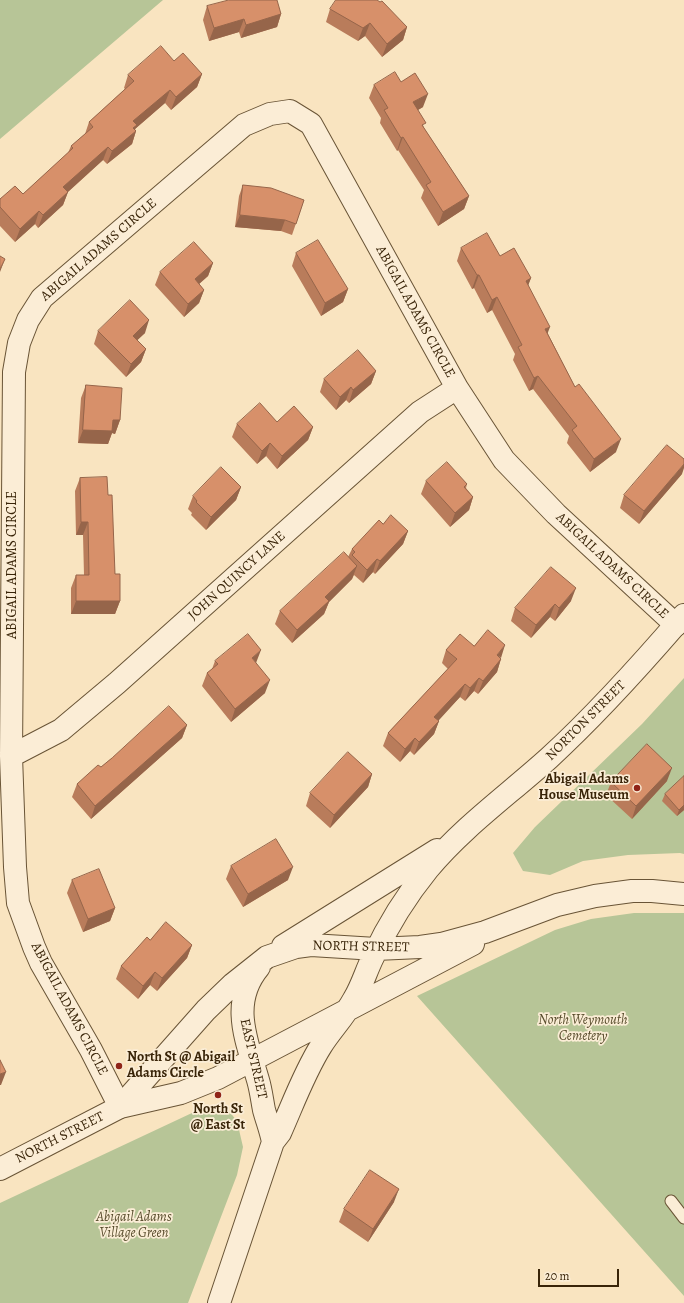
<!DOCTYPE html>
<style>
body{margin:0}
#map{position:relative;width:684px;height:1303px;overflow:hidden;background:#f9e4c0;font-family:Alegreya,serif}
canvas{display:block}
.scale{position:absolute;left:538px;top:1269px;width:81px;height:18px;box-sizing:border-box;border:2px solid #392408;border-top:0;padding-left:5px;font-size:12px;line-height:14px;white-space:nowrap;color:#392408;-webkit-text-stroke:3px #fbedd6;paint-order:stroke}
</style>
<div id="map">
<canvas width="684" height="1303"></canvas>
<div class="scale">20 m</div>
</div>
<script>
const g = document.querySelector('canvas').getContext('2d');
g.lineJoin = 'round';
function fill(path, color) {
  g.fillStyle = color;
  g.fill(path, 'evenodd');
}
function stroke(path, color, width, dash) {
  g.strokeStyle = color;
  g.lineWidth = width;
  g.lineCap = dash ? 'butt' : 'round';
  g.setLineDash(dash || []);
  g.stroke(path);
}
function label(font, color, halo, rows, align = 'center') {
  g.font = font + ' Alegreya,serif';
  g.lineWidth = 3.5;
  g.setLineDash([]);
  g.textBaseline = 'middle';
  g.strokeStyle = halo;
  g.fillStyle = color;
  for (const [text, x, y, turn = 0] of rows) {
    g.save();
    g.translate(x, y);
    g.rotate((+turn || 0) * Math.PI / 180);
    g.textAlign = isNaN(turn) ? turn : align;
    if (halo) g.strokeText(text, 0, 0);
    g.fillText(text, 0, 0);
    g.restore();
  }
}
const green = new Path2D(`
 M0,0H163L0,139Z
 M684,678V854L680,853L628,855L583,861L550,875L523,871L513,853L535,827L642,724Z
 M634,913H684V1296L417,996L555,930L591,919Z
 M209,1105H224L237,1121L243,1147L237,1175L188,1303H0V1203Z`);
const service = new Path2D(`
 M671,1201L684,1218`);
const minor = new Path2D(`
 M11,756L61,730L117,683L420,412L457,388
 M120,1107L91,1050L41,963L34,947L18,903L15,867L11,756L14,372L19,343L28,320L42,298L244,125L270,114L290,111L311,124L457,388L504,460L556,514L676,625`);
const tertiary = new Path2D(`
 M283,946L437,850
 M259,967C229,1003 247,1041 258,1080C261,1090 262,1100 264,1110C267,1121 271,1131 273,1142
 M120,1107L206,1010L233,984L267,957L296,947L311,945L376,949L420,947L441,944L485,932L557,905L595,896L632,891H652L684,894
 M0,1169L120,1107L181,1093L218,1078L473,944
 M219,1303L273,1142L280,1133C293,1104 304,1073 321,1046C331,1030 345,1016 354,999C362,986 366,971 373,957C388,925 406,896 428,869C463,827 508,795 549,758C597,714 641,665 684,615`);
const wall = new Path2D(`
 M207,6L281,14L277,27L241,38L239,32L209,41L203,20Z
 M330,9L407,27L403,40L382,57L365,36L358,41L326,22Z
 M174,61L202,74L197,87L171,110L165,103L135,129L136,131L132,144L107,164L103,160L68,192L63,205L38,228L35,224L15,242L0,226V199L23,194L68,153L71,146L85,134L89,122L125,89L124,88L128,75Z
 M401,82L423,107L418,110L424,128L469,196L464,209L438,226L421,198L424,190L398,150L397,151L380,123L381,118L369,98L374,85Z
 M243,185L304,200L292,235L281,231L235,227L239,196Z
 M461,248L500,256L531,278L528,285L548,334L575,387L616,452L590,472L567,443L569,436L533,389L529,391L513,360L515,354L492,310L487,313L474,288L472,289L457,261Z
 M296,253L348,289L343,302L321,316L292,266Z
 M213,263L208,276L199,284L204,290L199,303L184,317L155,285L160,272Z
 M98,331L145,333L137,340L146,349L141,362L126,377L94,344Z
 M376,371L371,384L349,403L346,400L336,410L320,392L324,379Z
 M86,385L120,420L115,434L112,433L108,444L78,443L81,398Z
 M277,422L313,427L308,440L277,469L266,456L257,464L232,437L237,424Z
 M682,474L639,524L620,508L624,495Z
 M80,478L108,495L115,574L120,601L115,614H71V588L76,575H84L83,535H76L75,491Z
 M426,481L467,484L466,488L473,497L469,510L450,527L421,494Z
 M241,487L236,500L206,530L191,515L192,513L188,509L193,496Z
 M383,524L408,531L403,544L375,574L373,572L363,583L354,575L352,579L329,602L324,614L292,643L275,624L280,611L348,557L352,549Z
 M571,601L555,621L550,617L531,638L511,621L515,608Z
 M474,646L501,658L497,672L478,694L474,691L465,701L460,697L438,720L439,721L434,734L414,755L410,751L400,762L383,746L388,733L448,669L442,663L446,650Z
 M215,661L256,663L265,693L231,722L202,686L207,673L212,669Z
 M187,725L182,738L91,819L72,797L77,784L101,767L112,758Z
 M372,774L368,787L330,828L306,806L310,793Z
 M667,781L632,819L606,795L611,782Z
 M665,794L684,810L677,816L662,801Z
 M231,866L288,880L243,907L226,879Z
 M72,880L115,908L110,921L83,932L67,893Z
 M150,940L192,945L187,958L157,991L150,985L138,999L116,979L121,966Z
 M394,1202L368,1242L339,1222L344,1209Z`);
const shadedWall = new Path2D(`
 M281,14L277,27L241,38L246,25Z
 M244,19L239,32L209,41L214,28Z
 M370,23L365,36L358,41L363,28Z
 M407,27L403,40L382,57L387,44Z
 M202,74L197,87L171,110L176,97Z
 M170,90L165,103L135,129L133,134L136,131L132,144L107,164L112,151L133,121Z
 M428,94L423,107L409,115L413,102Z
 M403,137L398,150L397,151L401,138Z
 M108,147L103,160L59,200L63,187Z
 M68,192L63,205L38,228L43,215Z
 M469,196L464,209L438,226L443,212Z
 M39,211L35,224L15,242L20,229Z
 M240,215L285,220L281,231L235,227Z
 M5,259L0,272V269Z
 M213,263L208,276L190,292L195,279Z
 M477,275H479L474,288L472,289Z
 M531,278L526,291V281Z
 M348,289L343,302L321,316L325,303Z
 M204,290L199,303L184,317L188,304Z
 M497,297L492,310L487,313L492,300Z
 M149,320L145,333L128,349L133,336Z
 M550,327L545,340V329Z
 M146,349L141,362L126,377L131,364Z
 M376,371L371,384L349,403L353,390Z
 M538,376L533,389L529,391L534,378Z
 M351,387L346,400L336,410L340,397Z
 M113,420H120L115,434L112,433L108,444L78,443L83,430Z
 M313,427L308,440L277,469L282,456Z
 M621,439L616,452L590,472L594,459Z
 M270,443L266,456L257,464L262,451Z
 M684,464V468L682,474L639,524L644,511Z
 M241,487L236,500L206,530L211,517Z
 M473,497L469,510L450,527L455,513Z
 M81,522H88L83,535H76Z
 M408,531L403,544L375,574L380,561Z
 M377,559L373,572L363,583L367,570Z
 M357,566L352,579L329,602L324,614L292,643L297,630L325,597Z
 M576,588L571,601L555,621L559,608Z
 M76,601H120L115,614H71Z
 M555,604L550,617L531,638L536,625Z
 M505,645L501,658L497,655Z
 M261,650L256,663L252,658Z
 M501,659L497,672L478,694L483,681Z
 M479,678L474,691L465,701L470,688Z
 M270,680L265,693L231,722L235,709Z
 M465,684L460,697L430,730L434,717Z
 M439,721L434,734L414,755L419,742Z
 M187,725L182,738L91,819L95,806Z
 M415,738L410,751L400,762L405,749Z
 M672,768L667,781L632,819L636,806Z
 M372,774L368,787L330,828L334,815Z
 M684,805V810L677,816L679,810Z
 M293,867L288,880L243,907L248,894Z
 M115,908L110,921L83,932L88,919Z
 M192,945L187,958L157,991L162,978Z
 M155,972L150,985L138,999L143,986Z
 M6,1072L1,1085H0V1074Z
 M399,1189L394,1202L368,1242L373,1229Z`);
const building = new Path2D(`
 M229,0H277L281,14L246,25L244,19L214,28L207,6Z
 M336,0H377L380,2L382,1L407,27L387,44L370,23L363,28L330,9Z
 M161,46L174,61L183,53L202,74L176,97L170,90L133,121L137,125L133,128L136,131L112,151L108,147L63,187L68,192L43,215L39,211L20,229L0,207V199L15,186L23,194L73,148L71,146L93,127L89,122L134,81L128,75Z
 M395,72L401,82L415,73L428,94L413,102L426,123L422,125L469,196L443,212L426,185L431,182L403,137L401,138L384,110L388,108L374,85Z
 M243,185L271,188L304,200L296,224L285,220L240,215Z
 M487,233L500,256L514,248L531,278L526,281L550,327L545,329L575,387L579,384L621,439L594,459L572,430L577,426L538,376L534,378L518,347L522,345L497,297L492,300L479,275H477L461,248Z
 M318,240L348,289L325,303L296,253Z
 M194,242L213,263L195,279L204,290L188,304L160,272Z
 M0,256L5,259L0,269Z
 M130,300L149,320L133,336L146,349L131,364L98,331Z
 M358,350L376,371L353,390L351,387L340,397L324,379Z
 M86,385L122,388L120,420H113L112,431L83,430Z
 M260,403L277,422L294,406L313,427L282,456L270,443L262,451L237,424Z
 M667,445L684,459V464L644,511L624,495Z
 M447,462L467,484L464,487L473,497L455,513L426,481Z
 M221,467L241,487L211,517L196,502L197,501L193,496Z
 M107,477L108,495H112L115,574H120V601H76V575H89L88,522H81L80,478Z
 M391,515L408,531L380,561L377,559L367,570L352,555L355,552L352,549L379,520L383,524Z
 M344,552L357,566L325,597L329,601L297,630L280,611Z
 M551,567L576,588L559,608L555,604L536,625L515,608Z
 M488,630L505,645L497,655L501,659L483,681L479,678L470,688L465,684L434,717L439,721L419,742L415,738L405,749L388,733L457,659L446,650L460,634L474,646Z
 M248,634L261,650L252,658L270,680L235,709L207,673L218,664L215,661Z
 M169,706L187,725L95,806L77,784L98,765L101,767L112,758Z
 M647,744L672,768L636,806L611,782Z
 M348,752L372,774L334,815L310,793Z
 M684,776V805L679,810L665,794Z
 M276,839L293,867L248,894L231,866Z
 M99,869L115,908L88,919L72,880Z
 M166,922L192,945L162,978L155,972L143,986L121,966L147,937L150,940Z
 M0,1060L6,1072L0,1074Z
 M370,1170L399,1189L373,1229L344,1209Z`);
const markers = [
 [637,788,4,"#8f2418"],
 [119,1066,4,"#8f2418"],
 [218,1095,4,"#8f2418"]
];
const streetNames = [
 ["ABIGAIL ADAMS CIRCLE",99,250,-41],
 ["ABIGAIL ADAMS CIRCLE",415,312,61],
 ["ABIGAIL ADAMS CIRCLE",13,565,-90],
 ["ABIGAIL ADAMS CIRCLE",612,566,43],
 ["JOHN QUINCY LANE",237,576,-42],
 ["NORTON STREET",586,721,-45],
 ["NORTH STREET",361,947,1],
 ["ABIGAIL ADAMS CIRCLE",69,1009,62],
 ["EAST STREET",253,1059,77],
 ["NORTH STREET",60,1138,-27]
];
const poiNames = [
 ["Abigail Adams",629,780],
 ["House Museum",629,796],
 ["North St @ Abigail",127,1058,"left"],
 ["Adams Circle",127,1074,"left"],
 ["North St",218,1110,"center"],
 ["@ East St",218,1126,"center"]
];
const parkNames = [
 ["North Weymouth",583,1021],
 ["Cemetery",583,1037],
 ["Abigail Adams",134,1218],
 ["Village Green",134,1234]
];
fill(green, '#b7c597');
stroke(service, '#695436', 13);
stroke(minor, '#695436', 24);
stroke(tertiary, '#695436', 24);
stroke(service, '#fbedd6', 11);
stroke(minor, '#fbedd6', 22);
stroke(tertiary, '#fbedd6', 22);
fill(wall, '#b97c5b');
fill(shadedWall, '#96654a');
fill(building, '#d7906a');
stroke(building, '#96654a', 1);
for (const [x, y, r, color] of markers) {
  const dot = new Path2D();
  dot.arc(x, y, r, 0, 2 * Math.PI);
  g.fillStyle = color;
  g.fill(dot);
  stroke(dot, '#fbedd6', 1.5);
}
label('14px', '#392408', '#fbedd6', streetNames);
label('bold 14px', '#392408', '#fbedd6', poiNames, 'right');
label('italic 14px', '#584c2c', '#fbedd6', parkNames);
</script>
